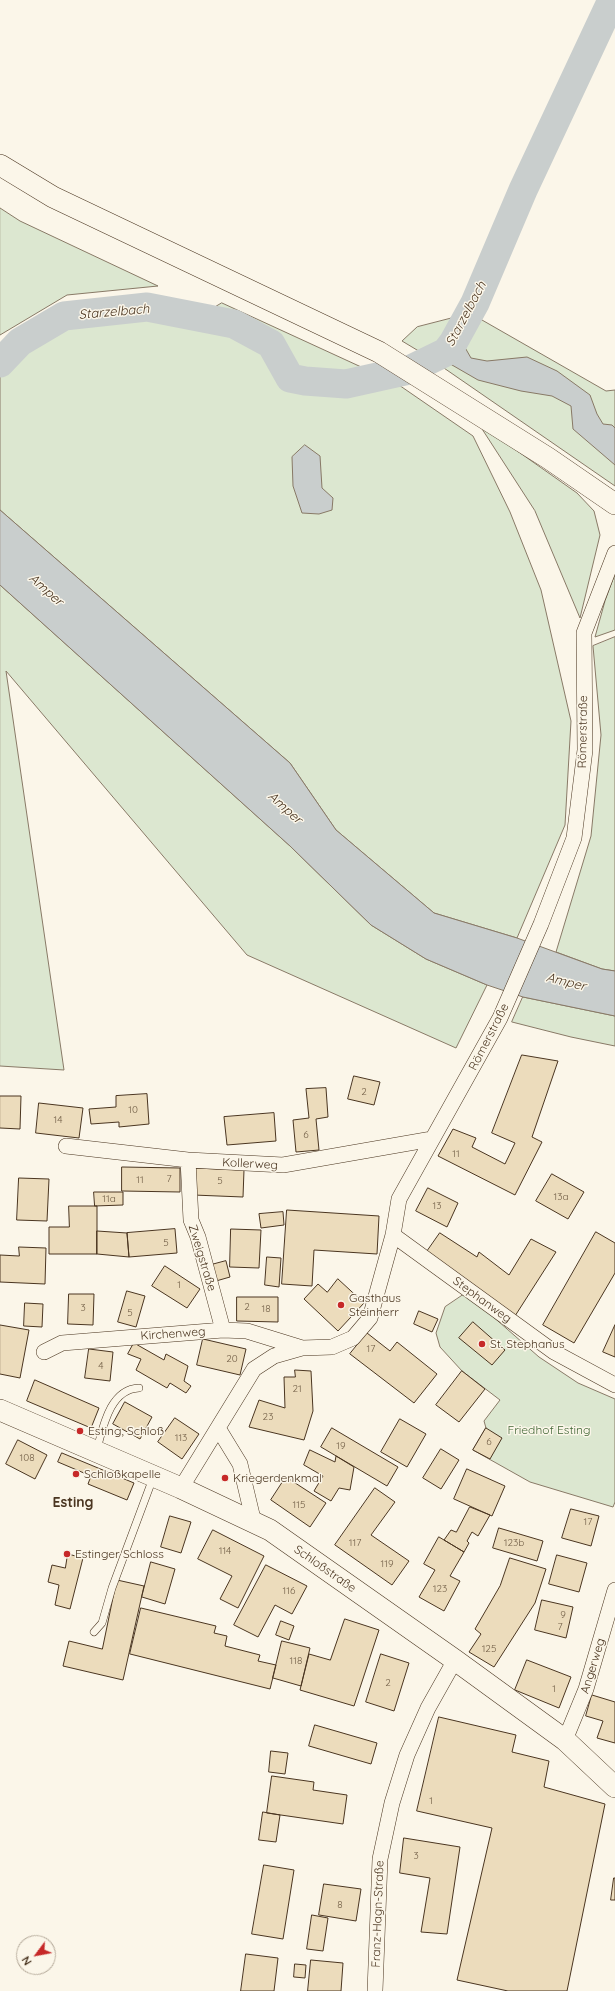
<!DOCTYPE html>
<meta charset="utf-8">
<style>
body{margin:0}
#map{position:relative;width:615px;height:1991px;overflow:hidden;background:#fbf6e9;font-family:Quicksand,sans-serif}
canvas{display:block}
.north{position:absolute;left:16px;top:1935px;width:40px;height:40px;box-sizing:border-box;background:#fbf6e9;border:1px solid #b4a999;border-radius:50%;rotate:238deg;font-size:11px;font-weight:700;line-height:16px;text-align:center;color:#4a3520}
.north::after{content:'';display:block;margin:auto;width:14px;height:18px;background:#c62828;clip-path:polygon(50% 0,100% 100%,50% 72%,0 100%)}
</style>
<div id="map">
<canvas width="615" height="1991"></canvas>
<div class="north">N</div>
</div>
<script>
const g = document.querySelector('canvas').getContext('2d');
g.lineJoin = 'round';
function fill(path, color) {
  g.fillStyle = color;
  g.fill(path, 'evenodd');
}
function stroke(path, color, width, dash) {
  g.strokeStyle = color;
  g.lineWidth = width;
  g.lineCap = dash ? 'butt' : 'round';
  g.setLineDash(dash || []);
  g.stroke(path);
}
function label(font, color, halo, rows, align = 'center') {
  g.font = font + ' Quicksand,sans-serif';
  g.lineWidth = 3;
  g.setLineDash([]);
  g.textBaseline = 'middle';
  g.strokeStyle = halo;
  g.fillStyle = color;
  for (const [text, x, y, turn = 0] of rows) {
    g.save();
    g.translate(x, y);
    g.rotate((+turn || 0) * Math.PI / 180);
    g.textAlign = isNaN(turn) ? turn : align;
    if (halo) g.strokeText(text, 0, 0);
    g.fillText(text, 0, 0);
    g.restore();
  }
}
const green = new Path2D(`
 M0,208L20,221L158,286L67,295L0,335Z
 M222,303L396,383L473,436L510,512L541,590L571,721L565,825L517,938L434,913L336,830L290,763L0,510V377L30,350L69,326L147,313L206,312Z
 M460,316L427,356L402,341L417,327Z
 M475,316L606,391L615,390V486L441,366Z
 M479,424L577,493L594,511L600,535L580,618L535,511Z
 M615,574V630L595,637L605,601Z
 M0,585L290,846L371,925L426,959L487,985L456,1048L247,955L6,671L64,1070L0,1066Z
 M615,637V971L602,969L556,952L591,836L601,735L593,646Z
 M523,997L615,1016V1046L571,1037L512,1022Z
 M466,1293L539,1357L578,1383L615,1399V1502L613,1507L530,1482L473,1450L486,1428L484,1421L500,1400L462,1371L440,1347L436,1333L445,1307Z`);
const water = new Path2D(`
 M464,314L471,317L463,344L471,358L487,361L527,357L557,371L590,395L597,414L603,424L612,425L615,428V465L573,429L571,406L552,396L521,391L478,380L433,354L442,345Z
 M305,445L320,456L322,488L333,498L332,510L319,514L302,513L293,486L292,457Z
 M0,510L290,763L336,830L434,913L517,938L602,969L615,971V1016L523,997L487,985L426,959L371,925L290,846L0,585Z`);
const river = new Path2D(`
 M0,363L20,342L64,316L147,307L234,324L271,344L290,378L305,381L346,384L409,370L446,352L453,343L475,303L523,190L612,0`);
const building = new Path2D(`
 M522,1055L558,1061L532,1137L542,1142L515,1195L438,1156L453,1129L476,1138L472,1147L505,1164L515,1143L492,1133Z
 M354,1076L380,1082L374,1105L348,1099Z
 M326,1088L328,1117L316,1119L319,1150L296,1152L293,1120L309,1118L306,1089Z
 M147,1094L149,1124L119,1127V1122L91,1124L89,1109L116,1107V1096Z
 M0,1096H21L20,1129L0,1128Z
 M39,1103L83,1108L79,1138L36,1133Z
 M274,1113L276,1141L227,1145L224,1117Z
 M122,1167L180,1168V1192L122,1191Z
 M194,1168L244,1170L243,1197L193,1195Z
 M552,1174L584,1192L568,1219L536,1201Z
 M19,1178L49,1179L47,1221L17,1220Z
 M428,1188L458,1203L447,1227L416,1211Z
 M94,1192H123V1205L95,1206Z
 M69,1206H97V1254H49V1227H69Z
 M287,1210L379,1216L377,1254L314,1250L312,1286L282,1284Z
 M283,1212L284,1225L261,1228L259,1214Z
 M175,1229L177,1253L129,1257L127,1233Z
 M231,1229L261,1230L259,1268L230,1267Z
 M97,1231L127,1233L129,1257L97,1254Z
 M596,1232L615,1243V1273L574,1343L543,1325Z
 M440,1233L477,1257L479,1252L509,1275L531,1239L556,1252L515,1316L426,1253Z
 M19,1247L46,1248L45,1284L0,1282V1255L19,1256Z
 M267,1257L281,1258L279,1287L265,1285Z
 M226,1261L230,1277L216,1281L211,1265Z
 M165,1266L200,1289L187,1308L152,1286Z
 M338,1279L364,1303L338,1331L304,1299L318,1284L327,1292Z
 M127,1291L145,1296L136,1327L118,1322Z
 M69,1294H94L93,1325L68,1324Z
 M237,1297H278V1322L237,1321Z
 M25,1303L43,1304L42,1327L24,1326Z
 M419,1311L438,1319L432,1332L414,1324Z
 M473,1322L505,1350L492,1365L459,1338Z
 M0,1325L29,1330L20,1378L0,1374Z
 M615,1325V1357L603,1352Z
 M367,1333L390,1351L397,1342L437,1374L414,1403L350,1354Z
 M203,1339L246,1349L240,1375L197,1365Z
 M134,1343L164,1360L166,1354L188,1366L184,1381L191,1386L186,1393L170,1383L167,1388L136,1370L141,1359L128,1354Z
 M89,1349L113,1352L110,1381L85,1378Z
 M295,1370L311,1371L313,1411L304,1440L249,1427L259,1400L285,1408L284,1377H295Z
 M462,1371L485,1389L459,1422L436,1405Z
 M35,1380L99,1408L91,1428L27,1401Z
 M125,1402L152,1417L140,1439L113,1424Z
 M175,1418L199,1434L182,1459L158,1442Z
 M400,1419L426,1434L407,1467L381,1452Z
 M332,1428L398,1467L387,1486L321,1447Z
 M486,1428L502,1438L490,1459L473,1450Z
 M18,1440L47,1455L35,1479L6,1464Z
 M441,1449L459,1460L441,1489L423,1478Z
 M310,1450L335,1462L336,1456L354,1467L350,1490L339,1488L331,1501L314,1491L323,1476L304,1465Z
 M62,1453L134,1483L127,1500L88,1484L91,1476L58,1462Z
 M467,1469L505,1486L492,1516L454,1499Z
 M286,1477L326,1503L310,1527L271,1500Z
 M375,1488L395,1502L371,1535L409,1561L392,1585L335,1545Z
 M470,1507L490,1515L478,1536L472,1532L467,1541L469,1543L464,1552L444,1540L451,1530L456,1532Z
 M571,1509L599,1516L591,1546L562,1538Z
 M170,1516L191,1522L181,1553L161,1547Z
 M499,1528L543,1541L537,1561L493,1548Z
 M213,1530L264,1556L238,1608L220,1599L232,1576L198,1559Z
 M439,1537L464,1552L450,1576L460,1581L444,1611L419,1597L435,1570L424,1564Z
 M68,1554L83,1558L70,1609L55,1605L59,1585L48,1582L52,1565L65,1568Z
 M557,1555L587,1563L579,1592L549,1584Z
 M510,1558L546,1569L535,1603L494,1667L469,1652L481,1634L475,1629L500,1586Z
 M151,1562L175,1569L165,1604L142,1597Z
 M266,1565L307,1586L292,1614L275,1605L258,1637L234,1625Z
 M117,1580L144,1586L123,1680L63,1666L69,1641L102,1649Z
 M542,1600L573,1607L566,1638L535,1630Z
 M141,1608L216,1626L214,1633L227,1636L225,1646L260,1655L258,1661L276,1665L270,1689L130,1654Z
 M345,1619L379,1630L354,1706L300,1690L309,1654L330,1660Z
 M281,1621L294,1626L289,1640L276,1635Z
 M282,1641L310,1648L301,1686L273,1678Z
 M381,1654L409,1663L394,1711L366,1702Z
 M527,1660L571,1677L559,1708L515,1690Z
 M592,1695L615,1702V1743L597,1738L603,1721L586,1716Z
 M439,1717L516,1735L512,1752L549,1761L544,1787L605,1804L567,1991H508L457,1980L492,1828L417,1811Z
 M315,1725L377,1743L371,1764L309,1746Z
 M271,1751L288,1753L285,1774L269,1772Z
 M272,1776L314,1782L313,1790L347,1795L343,1824L267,1813Z
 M263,1812L280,1815L276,1842L259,1840Z
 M404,1838L460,1847L447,1934L421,1932L430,1878L400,1873Z
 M264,1865L294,1870L283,1939L252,1934Z
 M614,1878H615V1900H611Z
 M324,1884L361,1889L356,1921L319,1915Z
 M312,1915L328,1918L323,1951L307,1949Z
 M246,1954L278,1958L274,1991H241Z
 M311,1960L343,1963L341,1991H308Z
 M295,1964L306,1965L305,1978L294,1977Z`);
const lane = new Path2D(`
 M97,1449C103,1427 110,1389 139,1388
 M94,1632L102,1623L112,1588L153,1478`);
const street = new Path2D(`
 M66,1146L188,1160L283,1165L432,1139
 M188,1160L191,1220L198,1237L223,1330
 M393,1235L554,1352L615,1385
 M44,1352L62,1343L223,1330L247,1331L302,1348
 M218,1428L240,1464L254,1523
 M181,1488L254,1369L274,1356L302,1348L332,1347L353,1338L370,1318L393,1235L399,1199L500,1018L541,924L574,838L585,750L584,633L615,553
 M565,1740L586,1689L615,1590
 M375,1991L380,1859L392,1803L407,1755L428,1708L455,1660`);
const secondary = new Path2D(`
 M0,165L53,197L379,352L548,458L615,504
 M0,1410L181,1488L270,1530L455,1660L565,1740L615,1787`);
const markers = [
 [341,1305,4,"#c62828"],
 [482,1344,4,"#c62828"],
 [80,1431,4,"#c62828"],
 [76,1474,4,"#c62828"],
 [225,1478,4,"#c62828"],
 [67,1554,4,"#c62828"]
];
const numberNames = [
 ["2",364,1092],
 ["10",133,1110],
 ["14",58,1120],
 ["6",306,1135],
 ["11",456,1154],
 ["7",169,1179],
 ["11",140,1180],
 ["5",220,1181],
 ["13a",561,1197],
 ["11a",109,1199],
 ["13",437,1206],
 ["5",166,1243],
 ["1",179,1285],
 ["2",247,1307],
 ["3",83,1308],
 ["18",266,1309],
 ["5",130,1313],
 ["17",371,1349],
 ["20",232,1359],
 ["4",101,1366],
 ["21",297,1389],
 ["23",268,1417],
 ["113",181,1438],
 ["6",489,1442],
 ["19",341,1446],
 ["108",27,1458],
 ["115",299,1505],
 ["17",588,1522],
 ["117",355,1543],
 ["123b",514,1543],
 ["114",225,1551],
 ["119",387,1564],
 ["123",440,1589],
 ["116",289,1591],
 ["9",563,1615],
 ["7",560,1627],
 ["125",489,1649],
 ["118",296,1661],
 ["2",388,1683],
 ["1",554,1689],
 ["1",431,1801],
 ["3",416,1856],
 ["8",340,1905]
];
const streetNames = [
 ["Römerstraße",583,732,-89],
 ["Römerstraße",489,1037,-63],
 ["Kollerweg",250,1164,3],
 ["Zweigstraße",202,1258,73],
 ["Stephanweg",482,1300,36],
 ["Kirchenweg",173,1334,-4],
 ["Schloßstraße",325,1569,35],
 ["Angerweg",593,1666,-73],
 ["Franz-Hagn-Straße",378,1914,-88]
];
const poiNames = [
 ["Gasthaus",349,1298],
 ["Steinherr",349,1312],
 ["St. Stephanus",490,1344],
 ["Esting, Schloß",88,1431],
 ["Schloßkapelle",84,1474],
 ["Kriegerdenkmal",233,1478],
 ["Estinger Schloss",75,1554]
];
const parkNames = [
 ["Friedhof Esting",549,1430]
];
const waterNames = [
 ["Starzelbach",114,312,-5],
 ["Starzelbach",466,314,-62],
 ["Amper",46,590,42],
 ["Amper",285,808,42],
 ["Amper",566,982,14]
];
const quarterNames = [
 ["Esting",73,1503]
];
fill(green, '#dce7d0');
stroke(green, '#887966', 1);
fill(water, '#c9cecd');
stroke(water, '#887966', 1);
stroke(river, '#c9cecd', 29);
fill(building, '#ecdcbc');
stroke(building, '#4a3520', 1);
stroke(lane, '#4a3520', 8);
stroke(street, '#4a3520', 16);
stroke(secondary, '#4a3520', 22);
stroke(lane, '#fbf6e9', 7);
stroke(street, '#fbf6e9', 15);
stroke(secondary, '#fbf6e9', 21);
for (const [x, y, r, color] of markers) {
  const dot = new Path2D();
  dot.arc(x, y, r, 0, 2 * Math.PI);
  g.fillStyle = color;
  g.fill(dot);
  stroke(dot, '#fbf6e9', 1.5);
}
label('10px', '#725f47', null, numberNames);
label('12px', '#4a3520', '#fbf6e9', streetNames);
label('12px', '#4a3520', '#fbf6e9', poiNames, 'left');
label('12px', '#436837', '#fbf6e9', parkNames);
label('italic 13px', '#4a3520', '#fbf6e9', waterNames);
label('bold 14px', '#4a3520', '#fbf6e9', quarterNames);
</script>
